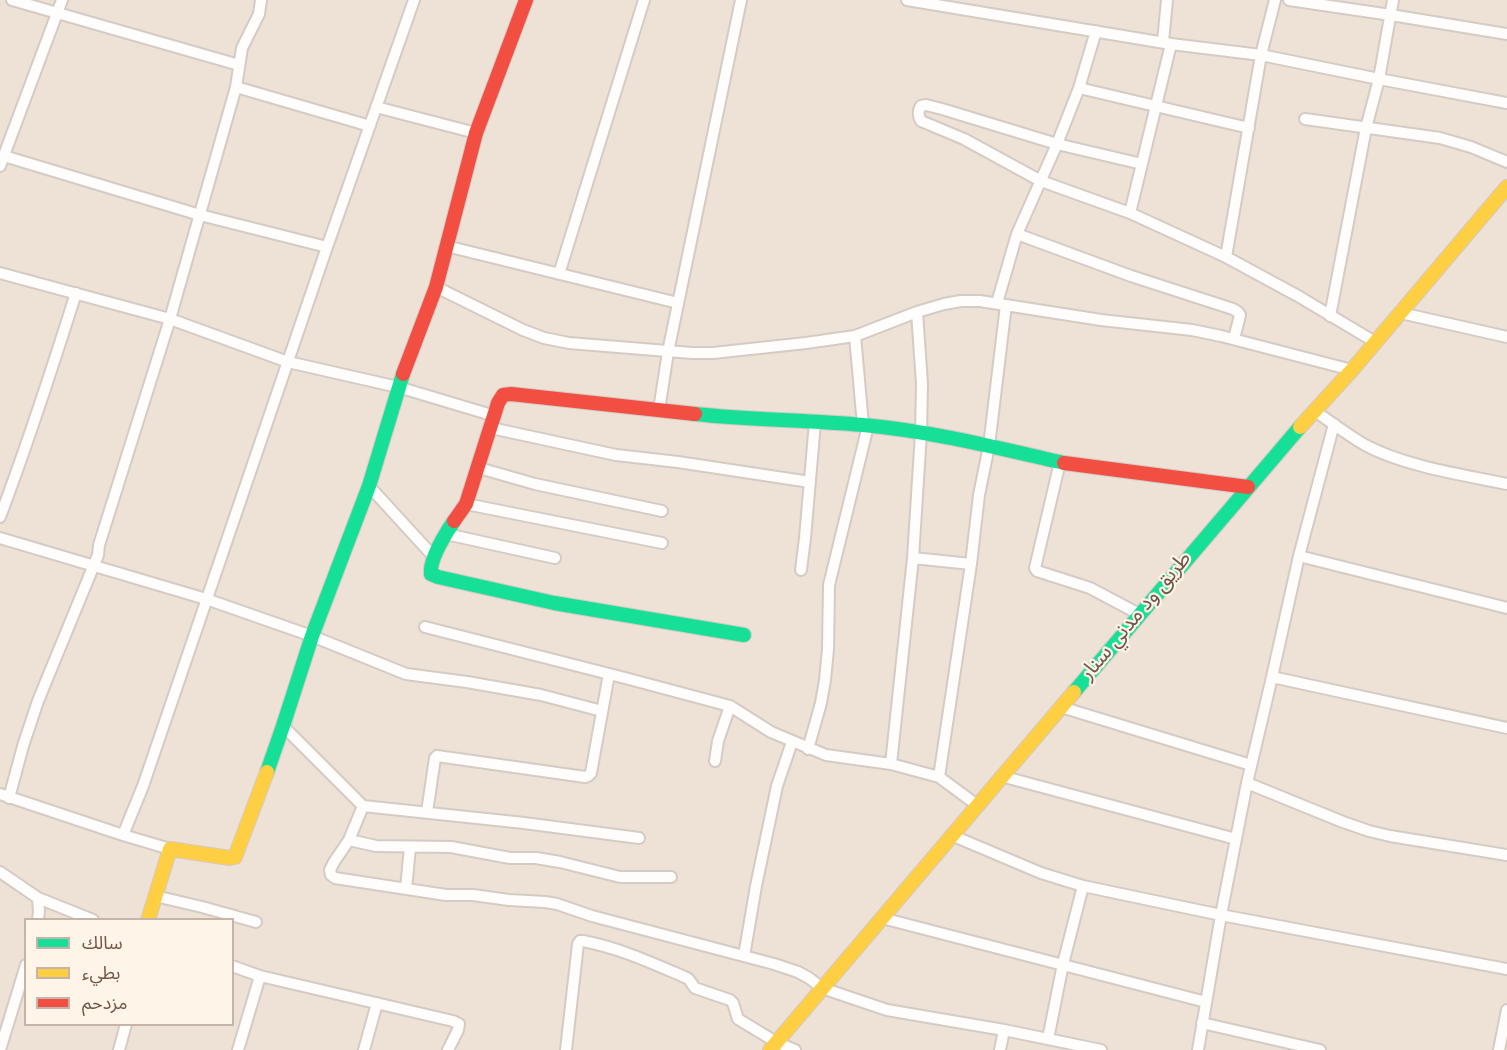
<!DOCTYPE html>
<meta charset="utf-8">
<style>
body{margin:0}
#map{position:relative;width:1507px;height:1050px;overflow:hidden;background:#f5efe8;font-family:Overpass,"Noto Sans Arabic",sans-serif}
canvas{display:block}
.legend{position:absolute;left:24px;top:918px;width:210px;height:108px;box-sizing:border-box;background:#fef4e7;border:2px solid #c6b4a8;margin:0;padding:8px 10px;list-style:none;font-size:18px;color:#715549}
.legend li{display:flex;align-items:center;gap:12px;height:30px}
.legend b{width:30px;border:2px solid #c6b4a8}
</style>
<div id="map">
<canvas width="1507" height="1050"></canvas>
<ul class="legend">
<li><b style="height:8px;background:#16e098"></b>سالك</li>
<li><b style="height:8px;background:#ffcf43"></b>بطيء</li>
<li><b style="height:8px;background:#f24e42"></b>مزدحم</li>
</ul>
</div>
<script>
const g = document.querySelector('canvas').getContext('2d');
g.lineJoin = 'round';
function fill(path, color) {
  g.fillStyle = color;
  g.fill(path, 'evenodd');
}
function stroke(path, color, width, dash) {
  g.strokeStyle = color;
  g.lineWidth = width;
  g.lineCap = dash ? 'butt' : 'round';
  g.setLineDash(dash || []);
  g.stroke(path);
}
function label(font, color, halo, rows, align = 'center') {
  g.font = font + ' Overpass,"Noto Sans Arabic",sans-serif';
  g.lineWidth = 4.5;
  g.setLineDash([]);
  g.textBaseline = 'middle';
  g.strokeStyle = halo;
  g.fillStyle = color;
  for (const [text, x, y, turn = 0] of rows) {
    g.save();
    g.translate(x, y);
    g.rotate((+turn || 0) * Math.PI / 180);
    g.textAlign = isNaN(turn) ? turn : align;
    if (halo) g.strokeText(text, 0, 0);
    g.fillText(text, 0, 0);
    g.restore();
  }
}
const residential = new Path2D(`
 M0,0H1507V1050H0ZM26,920H232V1024H26Z`);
const street = new Path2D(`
 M12,0L239,65
 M907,0L1171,44L1130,213L1226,257L1298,296L1375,342
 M1289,0L1391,15L1507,34
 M1163,42L1167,0
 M1171,44L1261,55L1379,79L1507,103
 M236,87L370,126
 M1079,88L1249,128
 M376,107L476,133
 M1305,119L1440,138L1471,147L1507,162
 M4,156L200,215L327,247
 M0,166L62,0
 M1130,213L1041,181L964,139L921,121C918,116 918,110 921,106L926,105L942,109L1057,144L1142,164
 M1017,234L1131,276L1233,309L1238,312L1240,315L1234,339
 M446,246L678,303
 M1226,257L1261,55L1275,0
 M0,273L170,319L288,362L398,387L495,416
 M559,274L644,0
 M436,287L523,330L544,338L569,343L692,353H713L806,343L855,336L917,312L944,304L961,301H980L1101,320L1192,330L1221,336L1352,370
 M997,303L1017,234L1057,144L1079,88L1096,31
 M1401,313L1507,337
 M1330,316L1366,128L1379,79L1393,0
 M855,336L863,425
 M659,410L668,352L741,0
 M1315,411C1332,423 1348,435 1365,445C1404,466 1463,475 1507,484
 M491,428L616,455L678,462L810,482
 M1060,462L1035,568L1037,571L1090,588L1139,614
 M479,468L535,484L662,511
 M369,486L434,557
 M466,504L662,543
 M0,517C28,443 52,369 76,293
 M446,534L555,558
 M0,538L206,599L312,636L406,674L467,682L541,695L602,711
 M1299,556L1507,608
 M913,558L971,564
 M801,570L805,538L815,422
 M425,627L625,678L730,706L771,732L826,755L891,764L939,777
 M1272,677L1507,728
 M1061,707L1251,765
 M283,726L363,806L524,823L639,838
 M808,749L821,703L825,680L828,649L829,585L868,426
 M715,761L718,741L730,706
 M891,764L913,558L921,433L922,384L917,312
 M1001,776L1236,839
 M1247,783L1343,822L1369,831L1390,836L1507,855
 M0,794L123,835L170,849
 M9,798L23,746L38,701L98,555L99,545L170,319L236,87L242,48L259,14L261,0
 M977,805L939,777L971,564L979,495L989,446L1006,305
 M363,806L349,840L334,862L330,870L331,875L335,878L446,895H473L509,900L545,902L557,904L592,916L774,964L798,972L809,978L822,988L887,1010L1004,1030L1101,1050
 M427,812L435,758L437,756L585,777L588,776L591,773L609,674
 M123,835L143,786L327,247L414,0
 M951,835L1041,873L1083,886L1221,915L1507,969
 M349,840L376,846L451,847L510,858H536L560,862L620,877H671
 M0,872L38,898L93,920
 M406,889L410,847
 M155,896L202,907L256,922
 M882,918L1206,1002
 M38,920L39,911L38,898
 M744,956L756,886L777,786L792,742
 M232,966L260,976L453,1021L459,1024L458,1030L448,1050
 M1202,1023L1320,1050
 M1048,1039L1063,964L1083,886
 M0,1050L26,965
 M119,1050L126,1024
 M238,1050L260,976
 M364,1050L377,1003
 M566,1050L578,944L580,941H583C620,948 652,963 687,978C691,980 691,984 695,988L730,1000L733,1003L738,1019L776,1042L795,1050
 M1000,1050L1004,1030
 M1198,1050L1221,915L1247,783L1272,677L1299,556L1334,424
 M1499,1050L1507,1010`);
const fast = new Path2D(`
 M695,414C751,420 807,420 863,425C931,431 998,448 1064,463
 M454,521C446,533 429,560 431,574L438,577L554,603L744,635
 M1074,692L1300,427
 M267,772L283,726L312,636L369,486L403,374`);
const slow = new Path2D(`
 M1300,427L1352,370L1507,187
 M148,920L170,849L230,858L235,857L267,772
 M770,1050L1074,692`);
const jam = new Path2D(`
 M403,374L436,287L476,133L526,0
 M1064,463L1248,487
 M454,521L466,504L498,403L503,395L511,394L695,414`);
const streetNames = [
 ["طريق ود مدني سنار",1137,617,-50]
];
fill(residential, '#eee1d5');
stroke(street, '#d4cbc5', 14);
stroke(fast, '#d4cac4', 16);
stroke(slow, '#d4cac4', 16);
stroke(jam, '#d4cac4', 16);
stroke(street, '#fefdfc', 10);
stroke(fast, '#16e098', 14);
stroke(slow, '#ffcf43', 14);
stroke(jam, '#f24e42', 14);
label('21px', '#715549', '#fef4e7', streetNames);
</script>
